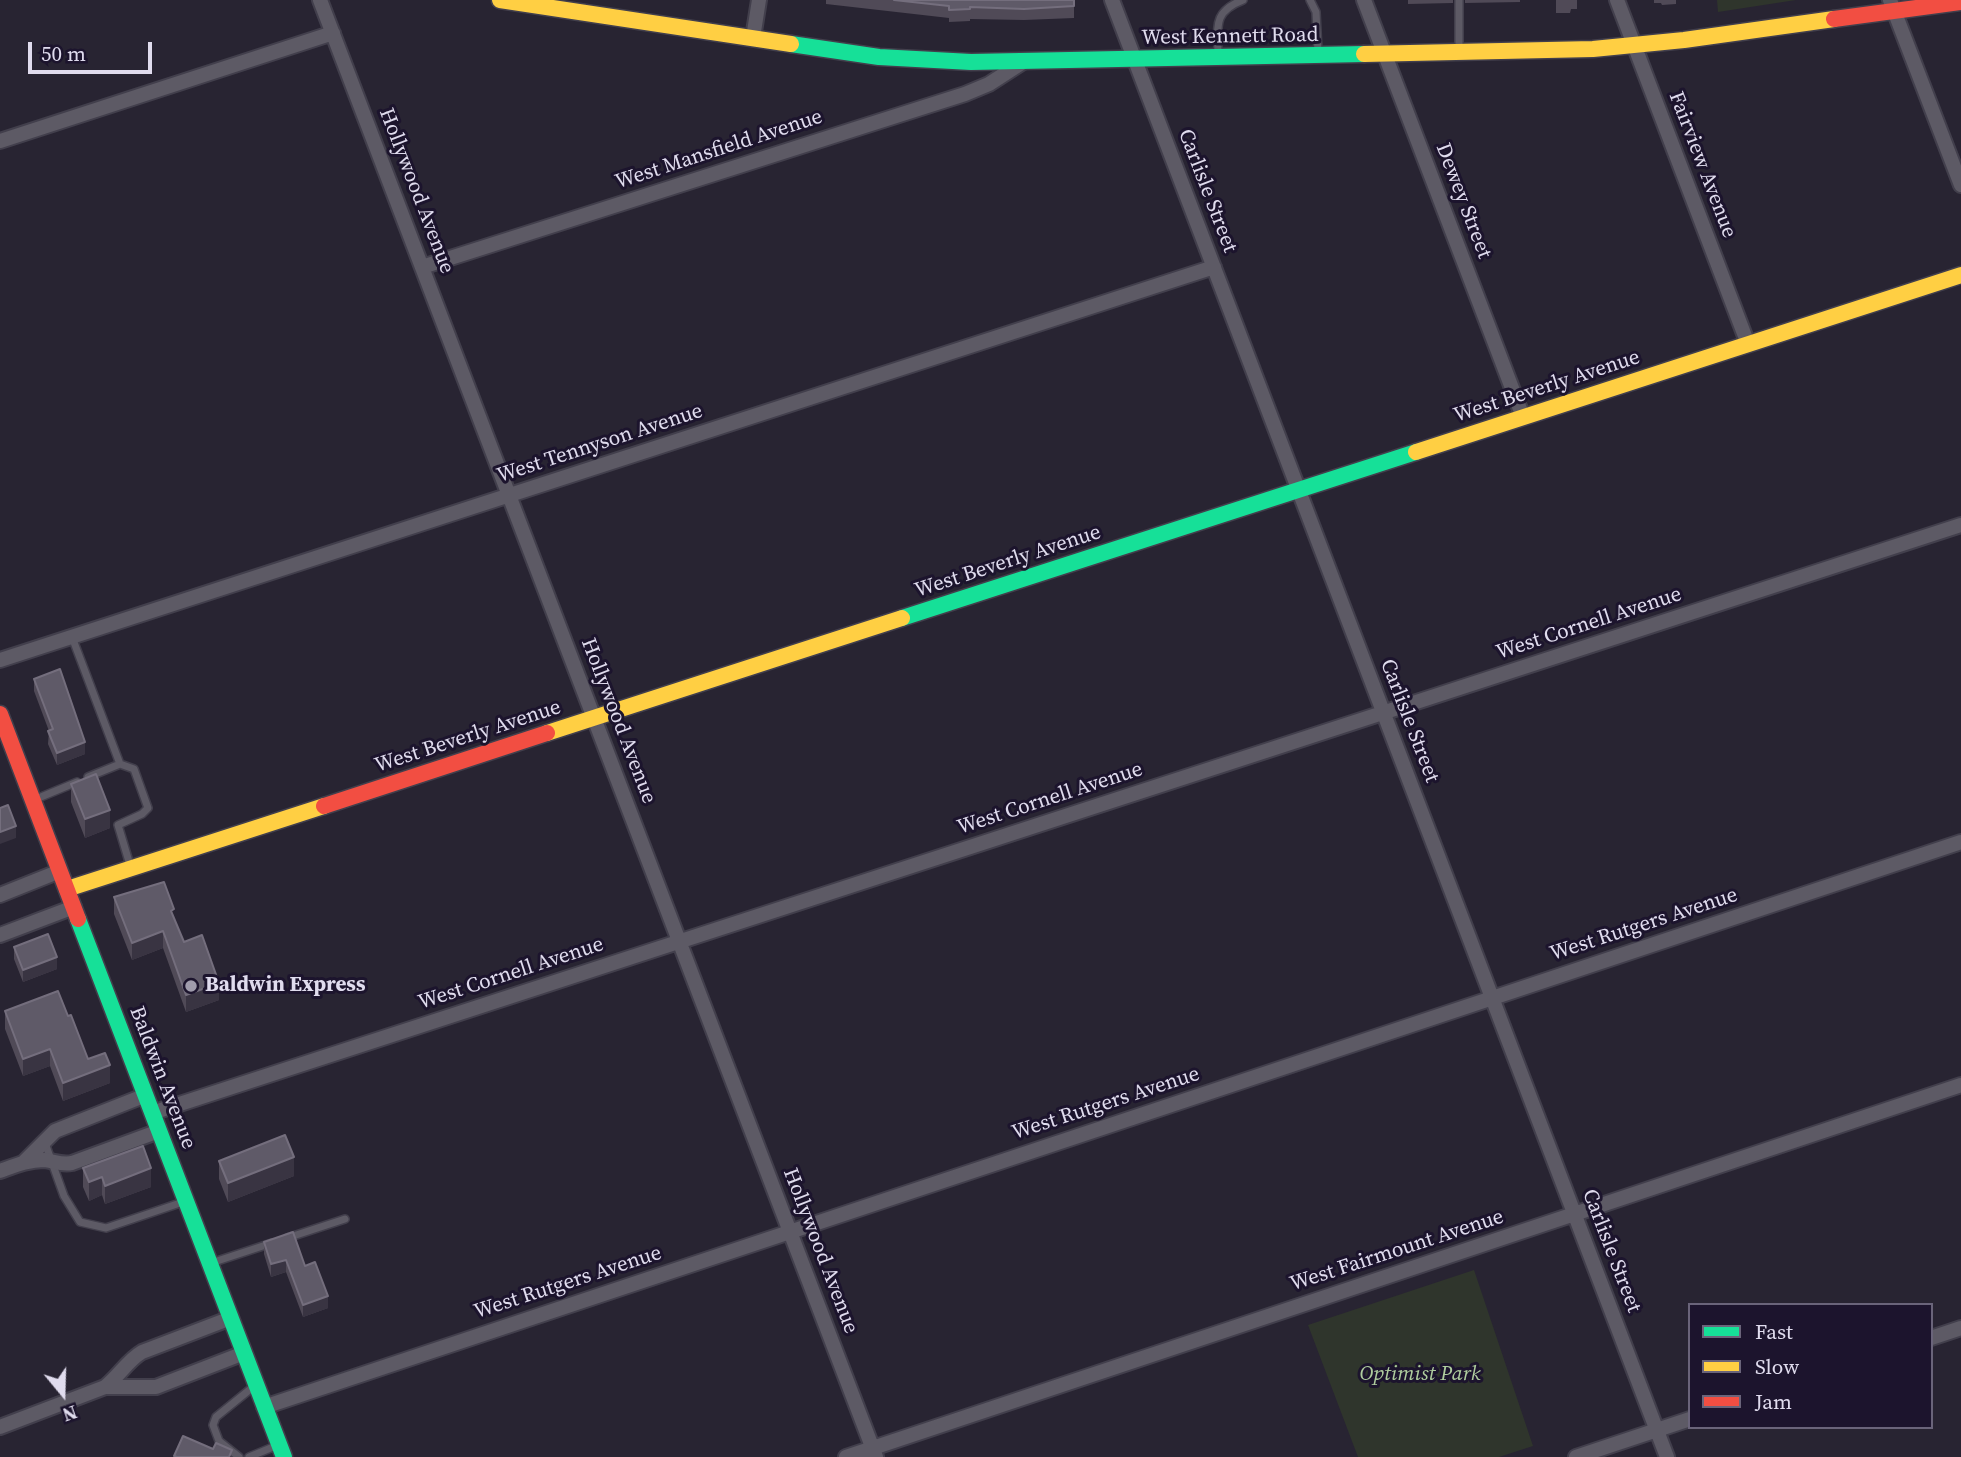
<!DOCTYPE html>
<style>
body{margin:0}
#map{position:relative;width:1961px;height:1457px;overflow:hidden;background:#282432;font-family:"Source Serif 4",serif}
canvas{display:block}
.legend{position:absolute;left:1688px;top:1303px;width:245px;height:126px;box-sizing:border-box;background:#1c142d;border:2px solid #6a647a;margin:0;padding:9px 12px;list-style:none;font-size:21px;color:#e0dcee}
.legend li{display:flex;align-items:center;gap:14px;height:35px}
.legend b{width:35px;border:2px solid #6a647a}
.north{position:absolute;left:28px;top:1359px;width:70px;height:70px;-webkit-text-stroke:5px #1c142d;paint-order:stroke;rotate:161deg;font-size:19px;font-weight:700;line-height:28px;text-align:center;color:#e0dcee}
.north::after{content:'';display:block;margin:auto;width:24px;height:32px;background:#e0dcee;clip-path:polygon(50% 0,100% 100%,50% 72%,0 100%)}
.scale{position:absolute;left:28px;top:42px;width:124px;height:32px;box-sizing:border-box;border:4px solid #e0dcee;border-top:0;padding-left:9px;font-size:21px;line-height:24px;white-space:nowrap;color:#e0dcee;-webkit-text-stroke:5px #1c142d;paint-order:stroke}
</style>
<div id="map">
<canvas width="1961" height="1457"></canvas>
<ul class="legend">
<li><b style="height:9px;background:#16e098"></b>Fast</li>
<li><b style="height:9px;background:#ffcf43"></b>Slow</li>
<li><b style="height:9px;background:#f24e42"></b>Jam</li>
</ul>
<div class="north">N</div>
<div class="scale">50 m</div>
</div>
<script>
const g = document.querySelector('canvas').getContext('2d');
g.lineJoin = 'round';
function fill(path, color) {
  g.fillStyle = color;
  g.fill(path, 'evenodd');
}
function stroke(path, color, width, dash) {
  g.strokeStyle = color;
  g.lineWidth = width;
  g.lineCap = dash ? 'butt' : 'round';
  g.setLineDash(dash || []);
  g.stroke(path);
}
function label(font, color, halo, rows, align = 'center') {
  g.font = font + ' "Source Serif 4",serif';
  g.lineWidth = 6;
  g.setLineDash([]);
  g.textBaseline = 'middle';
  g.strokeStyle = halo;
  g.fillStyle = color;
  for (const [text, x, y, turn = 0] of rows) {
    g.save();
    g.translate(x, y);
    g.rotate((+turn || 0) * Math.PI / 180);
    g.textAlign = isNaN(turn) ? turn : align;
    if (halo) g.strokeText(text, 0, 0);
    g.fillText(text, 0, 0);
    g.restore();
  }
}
const green = new Path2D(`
 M1717,0H1796L1718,12Z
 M1474,1270L1533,1446L1499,1457H1358L1308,1325Z`);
const lane = new Path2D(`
 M1310,0L1316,12L1318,52
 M1459,0V48
 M1218,56C1218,27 1212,12 1243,0
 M72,637L120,764L88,777
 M120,764L134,769L148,808L142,814L118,825L130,865
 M36,799L77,782
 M45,1143L64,1196L80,1222L106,1228L183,1202
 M287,1238L345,1219
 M214,1262L272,1243
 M239,1457L219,1441L213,1425L216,1417L253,1387
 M249,1457L278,1445`);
const street = new Path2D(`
 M320,0L876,1457
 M1112,0L1667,1457
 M1364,0L1523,417
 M1617,0L1748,344
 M1890,0L1961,185
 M753,38L759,0
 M0,141L333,33
 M422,267L965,94L989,84L1023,62
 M0,660L1214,267
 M0,895L60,871
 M0,935L74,907
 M152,1113L1961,525
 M24,1162L55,1131L146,1095
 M0,1171C14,1166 28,1160 44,1160C54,1161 61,1165 72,1163L159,1131
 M1931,1338L1961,1328
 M105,1387H156L244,1353
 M264,1407L1961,842
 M0,1427L105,1387C119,1376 128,1360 142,1352L231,1318
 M846,1457L1961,1085
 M1576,1457L1690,1419`);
const fast = new Path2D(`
 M791,44L879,57L971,62L1364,54
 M902,618L1416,452
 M78,919L284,1457`);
const slow = new Path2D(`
 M500,0L791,44
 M1364,54L1593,49L1684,40L1834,19
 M1416,452L1961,275
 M547,733L902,618
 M67,889L324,806`);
const jam = new Path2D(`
 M1834,19L1961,2
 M0,714L78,919
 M324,806L547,733`);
const wall = new Path2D(`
 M826,0H1074V18L1024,20L970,19V21L949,22V18L826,4Z
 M1408,0H1453V3L1408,4Z
 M1465,0H1520V2L1465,3Z
 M1556,0H1577V9H1571L1570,13H1556Z
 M1654,0H1676V4L1662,5L1661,3H1654Z
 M34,679L85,754L57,765L48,744L49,731L34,691Z
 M71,784L110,828L85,838L71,802Z
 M114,897L174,918L184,942L219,1000L186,1012L163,948L132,960L114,914Z
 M14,947L57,969L23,982L14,959Z
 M5,1011L68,1016L88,1059L110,1083L63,1101L50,1066L23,1076L5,1029Z
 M219,1161L294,1176L228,1202L219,1179Z
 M83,1168L151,1187L105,1204L102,1195L89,1201L83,1187Z
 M264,1242L305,1266L328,1308L303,1317L286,1272L271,1277L264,1254Z`);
const shadedWall = new Path2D(`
 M85,742V754L57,765V753Z
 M110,810V828L85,838V819Z
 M16,826V838L0,844V832Z
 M163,931V948L132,960V943Z
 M57,957V969L23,982V970Z
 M219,983V1000L186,1012V995Z
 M50,1049V1066L23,1076V1059Z
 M110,1065V1083L63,1101V1083Z
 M294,1157V1176L228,1202V1183Z
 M151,1168V1187L105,1204V1186Z
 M102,1177V1195L89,1201V1182Z
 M286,1260V1272L271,1277V1264Z
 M328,1296V1308L303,1317V1305Z`);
const building = new Path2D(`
 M894,0H1074V6L1024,9L970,7V9L949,10V6Z
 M60,669L85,742L57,753L48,731L53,729L34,679Z
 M96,774L110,810L85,819L71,784Z
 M8,805L16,826L0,832V808Z
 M164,882L174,909L171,911L184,942L202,935L219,983L186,995L163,931L132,943L114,897Z
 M48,934L57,957L23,970L14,947Z
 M58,991L68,1016L71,1015L88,1059L105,1053L110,1065L63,1083L50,1049L23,1059L5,1011Z
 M285,1135L294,1157L228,1183L219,1161Z
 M143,1146L151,1168L105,1186L102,1177L89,1182L83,1168Z
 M293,1232L305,1266L315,1262L328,1296L303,1305L286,1260L271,1264L264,1242Z
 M183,1436L213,1449L216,1443L232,1450L229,1457H177L174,1456Z`);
const markers = [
 [191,986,7,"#a09cac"]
];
const streetNames = [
 ["West Kennett Road",1230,37,-1],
 ["West Mansfield Avenue",719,150,-18],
 ["Fairview Avenue",1702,165,69],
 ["Hollywood Avenue",416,191,69],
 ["Carlisle Street",1207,191,69],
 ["Dewey Street",1463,201,69],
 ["West Beverly Avenue",1547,387,-18],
 ["West Tennyson Avenue",600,444,-18],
 ["West Beverly Avenue",1008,562,-18],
 ["West Cornell Avenue",1589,624,-18],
 ["Hollywood Avenue",618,721,69],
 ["Carlisle Street",1409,721,69],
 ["West Beverly Avenue",468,737,-18],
 ["West Cornell Avenue",1050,799,-18],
 ["West Rutgers Avenue",1644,925,-18],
 ["West Cornell Avenue",511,974,-18],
 ["Baldwin Avenue",162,1078,69],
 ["West Rutgers Avenue",1106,1104,-18],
 ["Hollywood Avenue",820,1251,69],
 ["West Fairmount Avenue",1397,1251,-18],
 ["Carlisle Street",1611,1251,69],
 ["West Rutgers Avenue",568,1283,-18]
];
const poiNames = [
 ["Baldwin Express",205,986]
];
const parkNames = [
 ["Optimist Park",1420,1375]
];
fill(green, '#2f352c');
stroke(lane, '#423f4c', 10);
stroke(street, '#423f4c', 18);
stroke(fast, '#423f4c', 19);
stroke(slow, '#423f4c', 19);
stroke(jam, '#423f4c', 19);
stroke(lane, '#5d5a65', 7);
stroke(street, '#5d5a65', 14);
stroke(fast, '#16e098', 16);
stroke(slow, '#ffcf43', 16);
stroke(jam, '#f24e42', 16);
fill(wall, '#504a57');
fill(shadedWall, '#393442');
fill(building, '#5f5a68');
stroke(building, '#746e7d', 2);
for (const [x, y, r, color] of markers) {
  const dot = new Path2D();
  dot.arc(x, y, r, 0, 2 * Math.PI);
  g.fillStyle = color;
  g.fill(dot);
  stroke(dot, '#1c142d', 2.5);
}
label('21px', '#e0dcee', '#1c142d', streetNames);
label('bold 21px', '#e0dcee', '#1c142d', poiNames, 'left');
label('italic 21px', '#afcd9e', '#1c142d', parkNames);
</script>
